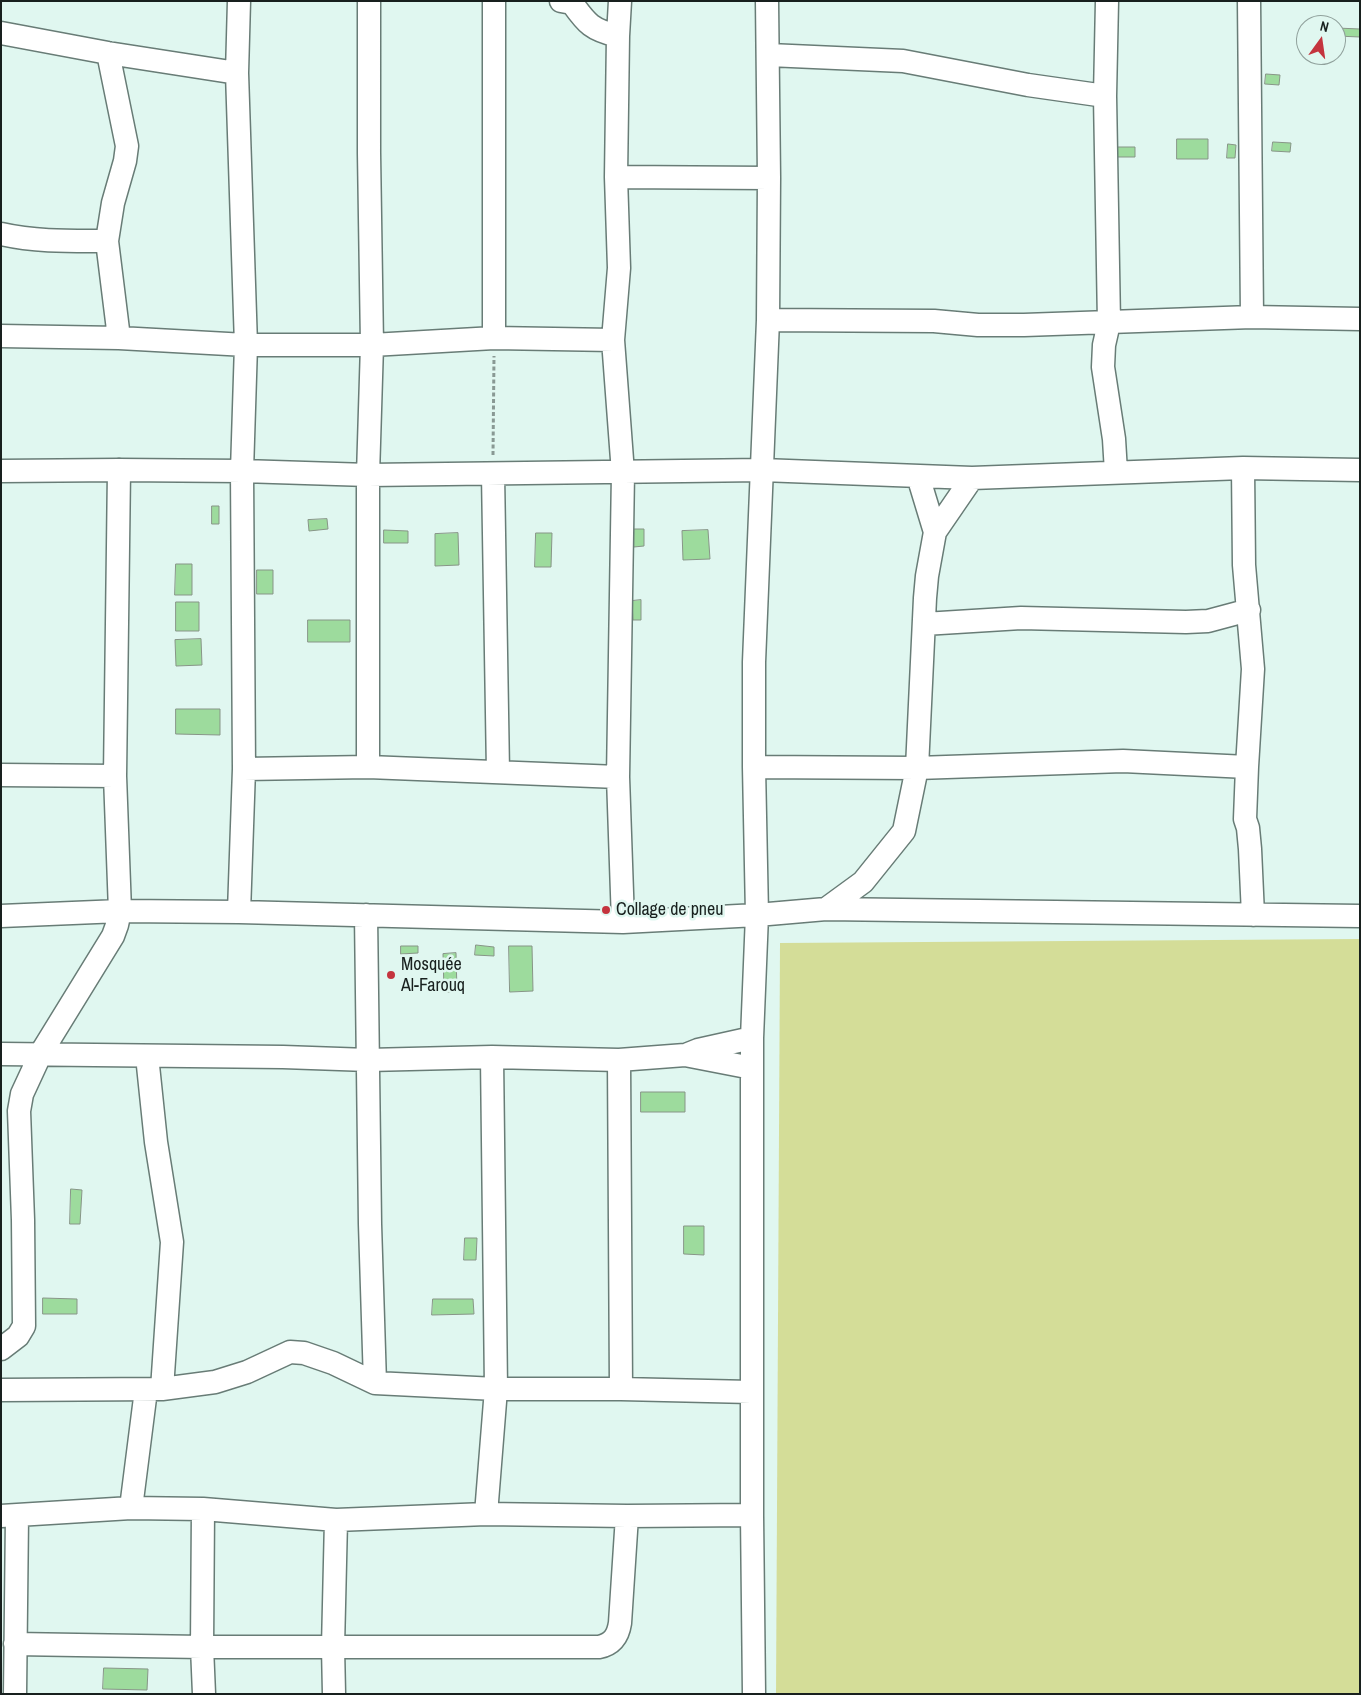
<!DOCTYPE html>
<meta charset="utf-8">
<style>
body{margin:0}
#map{position:relative;width:1361px;height:1695px;overflow:hidden;background:#e0f7f0;font-family:"Archivo Narrow",sans-serif}
canvas{display:block}
.frame{position:absolute;inset:0;border:2px solid #18201e;pointer-events:none}
.north{position:absolute;left:1296px;top:15px;width:50px;height:50px;box-sizing:border-box;background:#e0f7f0;border:1px solid #90a19c;border-radius:50%;rotate:14deg;font-size:14px;font-weight:700;line-height:20px;text-align:center;color:#18201e}
.north::after{content:'';display:block;margin:auto;width:18px;height:22px;background:#c4343e;clip-path:polygon(50% 0,100% 100%,50% 72%,0 100%)}
</style>
<div id="map">
<canvas width="1361" height="1695"></canvas>
<div class="frame"></div>
<div class="north">N</div>
</div>
<script>
const g = document.querySelector('canvas').getContext('2d');
g.lineJoin = 'round';
function fill(path, color) {
  g.fillStyle = color;
  g.fill(path, 'evenodd');
}
function stroke(path, color, width, dash) {
  g.strokeStyle = color;
  g.lineWidth = width;
  g.lineCap = dash ? 'butt' : 'round';
  g.setLineDash(dash || []);
  g.stroke(path);
}
function label(font, color, halo, rows, align = 'center') {
  g.font = font + ' "Archivo Narrow",sans-serif';
  g.lineWidth = 5;
  g.setLineDash([]);
  g.textBaseline = 'middle';
  g.strokeStyle = halo;
  g.fillStyle = color;
  for (const [text, x, y, turn = 0] of rows) {
    g.save();
    g.translate(x, y);
    g.rotate((+turn || 0) * Math.PI / 180);
    g.textAlign = isNaN(turn) ? turn : align;
    if (halo) g.strokeText(text, 0, 0);
    g.fillText(text, 0, 0);
    g.restore();
  }
}
const green = new Path2D(`
 M1360,939V1694H776L780,943Z`);
const building = new Path2D(`
 M1336,28L1360,29V37L1336,36Z
 M1266,74L1280,75L1279,85L1265,84Z
 M1177,139H1208V159H1177Z
 M1273,142L1291,143L1290,152L1272,151Z
 M1228,144L1236,145L1235,158H1227Z
 M1117,147H1135V157H1117Z
 M212,506H219V524H212Z
 M327,519L328,529L309,531L308,520Z
 M634,529H644V546L634,547Z
 M384,530L408,531V543H384Z
 M708,530L710,559L683,560L682,531Z
 M458,533L459,565L435,566V534Z
 M536,533H552L551,567H535Z
 M176,564H192V595H175Z
 M257,570H273V594H257Z
 M641,600V620H633L632,601Z
 M176,602H199V631H176Z
 M308,620H350V642H308Z
 M201,639L202,665L176,666L175,640Z
 M176,709H220V735L176,734Z
 M476,945L494,947V956L475,955Z
 M401,946H418V953L401,954Z
 M509,946H532L533,991L510,992Z
 M456,953L457,992H444L443,954Z
 M641,1092H685V1112H641Z
 M71,1189L82,1190L80,1224H70Z
 M684,1226H704V1255L684,1254Z
 M465,1238H477L476,1260H464Z
 M43,1298L77,1299V1314H43Z
 M433,1299H473L474,1314L432,1315Z
 M104,1668L148,1669L147,1690L103,1689Z`);
const path = new Path2D(`
 M493,455L494,356`);
const minor = new Path2D(`
 M239,1L237,73L246,345L242,471L244,769L239,912
 M494,1V338
 M561,1L572,3C587,24 592,30 618,36L616,177L619,268L613,340L623,473L618,777L623,922
 M1107,1L1105,96L1109,323L1104,345L1103,367L1114,439L1116,472
 M1249,1L1252,317
 M1,33L108,53L237,73
 M618,36L620,1
 M108,53L127,146L125,161L113,203L107,241L119,338
 M769,55L903,61L1028,85L1105,96
 M616,177L769,178
 M1,234C36,242 71,241 107,241
 M768,320L934,321L978,325H1024L1252,317L1360,319
 M1,336L119,338L246,345H372L494,338L613,340
 M1,471L119,470L242,471L368,475L762,470L972,478L1243,468L1360,470
 M493,474L498,772
 M918,476L935,532
 M924,624L1021,618L1186,622L1208,621L1249,610
 M368,767V475L372,345L369,153V1
 M754,767L917,768L1123,761L1247,767L1253,669L1244,565L1243,468
 M1247,767L1245,819L1248,828L1250,849L1253,915
 M244,769L368,767L618,777
 M1,775L115,776
 M826,909L863,882L904,831L917,768L925,598L927,576L935,532L972,478
 M366,915L370,1224L375,1383
 M1,916L120,911L239,912L623,922L757,915L826,909L1360,916
 M1,1054L283,1057L368,1060L492,1057L619,1060L685,1055L752,1068
 M688,1054L698,1050L752,1038
 M147,1056L156,1142L172,1242L162,1389
 M619,1060L621,1389
 M1,1349L18,1336L24,1326L23,1220L19,1111L22,1094L41,1053L113,936L117,925L120,911L115,776L119,470
 M1,1390L162,1389L215,1382L247,1372L290,1352L304,1353L333,1363L375,1383L496,1389H621L751,1392
 M131,1508L146,1390
 M203,1509L202,1647L204,1694
 M486,1514L496,1389L492,1057
 M752,1515V1038L757,915L754,767V662L768,320L769,178L767,1
 M1,1516L131,1508L203,1509L336,1520L486,1514L627,1516L752,1515L754,1694
 M15,1644L202,1647H599C613,1644 618,1636 620,1623L627,1516
 M15,1694L17,1516
 M334,1694L333,1647L336,1520`);
const markers = [
 [606,910,5,"#c4343e"],
 [391,975,5,"#c4343e"]
];
const poiNames = [
 ["Collage de pneu",616,910],
 ["Mosquée",401,965],
 ["Al-Farouq",401,986]
];
fill(green, '#d4dd98');
fill(building, '#9ddb9d');
stroke(building, '#879587', 1);
stroke(minor, '#687c76', 25);
stroke(path, '#899994', 3, [4, 2.5]);
stroke(minor, '#fff', 22);
for (const [x, y, r, color] of markers) {
  const dot = new Path2D();
  dot.arc(x, y, r, 0, 2 * Math.PI);
  g.fillStyle = color;
  g.fill(dot);
  stroke(dot, '#e0f7f0', 2);
}
label('18px', '#18201e', '#e0f7f0', poiNames, 'left');
</script>
